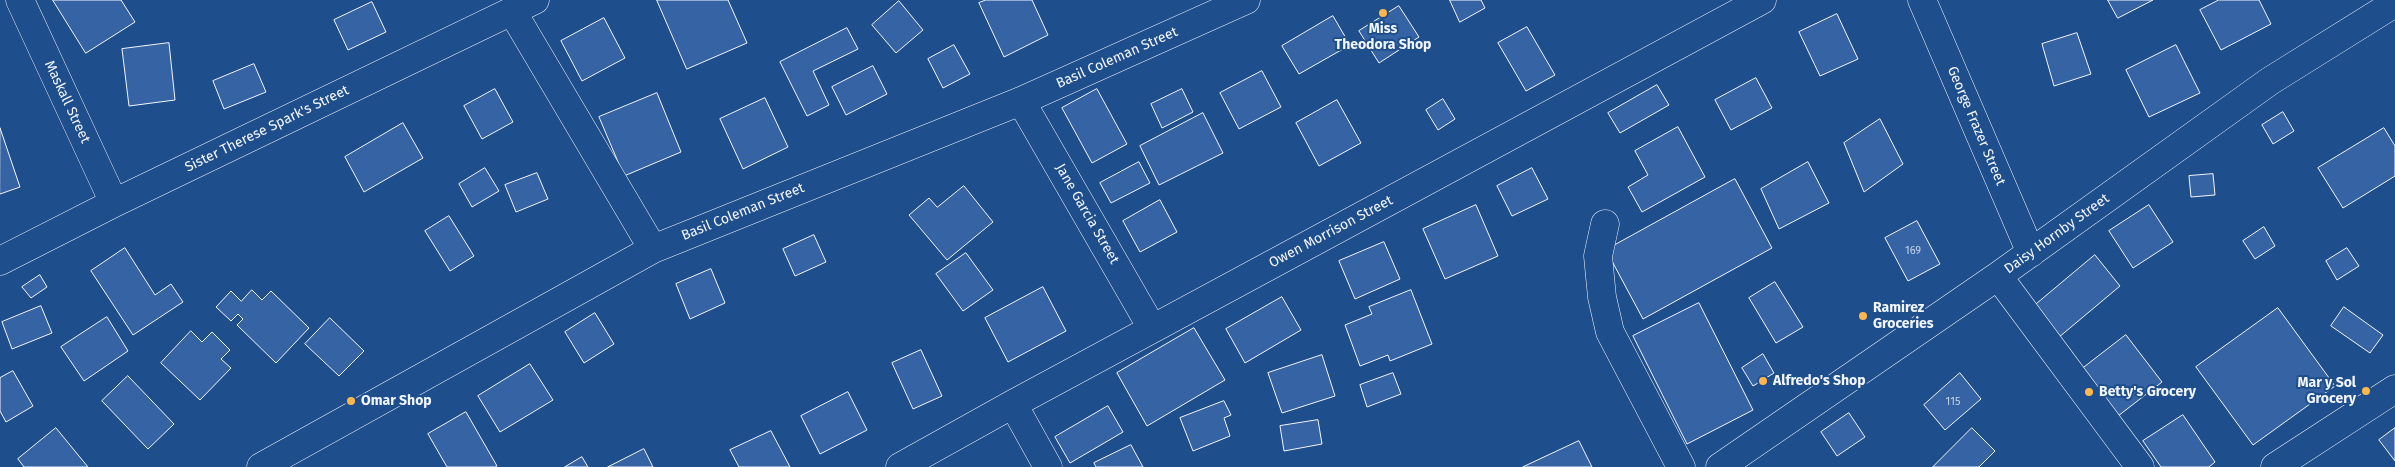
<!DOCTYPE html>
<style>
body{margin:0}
canvas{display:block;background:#1f4e8c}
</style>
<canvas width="2395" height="467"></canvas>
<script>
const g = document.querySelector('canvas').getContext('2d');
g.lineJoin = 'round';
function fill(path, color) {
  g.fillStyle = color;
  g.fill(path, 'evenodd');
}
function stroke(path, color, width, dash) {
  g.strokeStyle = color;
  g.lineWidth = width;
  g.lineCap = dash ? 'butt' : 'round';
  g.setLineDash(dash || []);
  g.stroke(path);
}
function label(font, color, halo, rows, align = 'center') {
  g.font = font + ' "Fira Sans",sans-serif';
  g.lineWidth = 4;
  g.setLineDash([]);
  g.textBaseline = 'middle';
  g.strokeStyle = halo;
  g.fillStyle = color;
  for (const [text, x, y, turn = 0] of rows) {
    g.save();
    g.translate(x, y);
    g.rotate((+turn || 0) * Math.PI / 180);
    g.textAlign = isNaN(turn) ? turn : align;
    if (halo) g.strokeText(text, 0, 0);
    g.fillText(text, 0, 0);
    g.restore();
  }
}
const building = new Path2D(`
 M53,0H121L135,22L86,53Z
 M657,0H728L747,43L687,69Z
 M986,0H1032L1048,35L1004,57L979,3Z
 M1450,0H1481L1485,8L1460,22Z
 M2108,0H2153L2118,18Z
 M2219,0H2259L2271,24L2221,50L2200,10Z
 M899,1L923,30L896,53L872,25Z
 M372,2L386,32L348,50L334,20Z
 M1399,6L1419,37L1379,63L1359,31Z
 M1837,14L1858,59L1820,76L1799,32Z
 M1333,16L1350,45L1299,74L1282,46Z
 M604,18L625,58L582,81L561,41Z
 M1527,27L1555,75L1526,91L1498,43Z
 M847,28L858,49L813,71L829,105L807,116L780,62Z
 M2077,33L2091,74L2054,86L2042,44Z
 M169,43L175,100L129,106L122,49Z
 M954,45L970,74L943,88L928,59Z
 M2176,45L2200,93L2149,117L2126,70Z
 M254,64L266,92L224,109L213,81Z
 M873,66L887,94L846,115L832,87Z
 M1262,71L1281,107L1239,129L1220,93Z
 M1756,78L1772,108L1731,130L1715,100Z
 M1657,85L1669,105L1620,133L1608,113Z
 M495,89L513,122L482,139L464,106Z
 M1097,89L1127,144L1092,163L1062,108Z
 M1182,89L1193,112L1162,128L1151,104Z
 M657,93L681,152L624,176L599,117Z
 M765,98L788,147L743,169L720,119Z
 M1443,99L1455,119L1438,130L1426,110Z
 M1337,100L1361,143L1319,166L1296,123Z
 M2283,112L2294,131L2273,144L2262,125Z
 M1203,113L1223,153L1159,185L1140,146Z
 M1880,119L1903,164L1864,192L1844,143Z
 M403,123L423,158L364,192L345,157Z
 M1678,127L1705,177L1642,212L1628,187L1648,175L1635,151Z
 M0,128L20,187L0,194Z
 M2384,128L2395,146V176L2343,208L2318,168Z
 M1139,162L1150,183L1111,203L1100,183Z
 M1808,162L1829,203L1779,229L1761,189Z
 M485,168L499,191L472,207L459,184Z
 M1532,168L1548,199L1512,216L1497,186Z
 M537,173L548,199L516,212L505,185Z
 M2213,174L2215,195L2191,197L2189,176Z
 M1735,179L1772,248L1643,319L1606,250Z
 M964,186L993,222L947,260L909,215L929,198L937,207Z
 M1160,200L1177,232L1140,252L1123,221Z
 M1476,205L1498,256L1445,279L1423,229Z
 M2149,205L2173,242L2133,268L2109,231Z
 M449,216L474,256L450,271L425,231Z
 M1917,221L1940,264L1908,281L1885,238Z
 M2264,227L2275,246L2255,259L2243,241Z
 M814,235L826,262L795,276L783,249Z
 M1384,242L1400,279L1355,299L1339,261Z
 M125,248L155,295L171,284L183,302L133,335L91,271Z
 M2347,248L2359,266L2337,280L2326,261Z
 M966,253L993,290L963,311L936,274Z
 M2095,255L2120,286L2052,343L2027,312Z
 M711,269L725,303L690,319L676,284Z
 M40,275L47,287L31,298L22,287Z
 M1775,282L1803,327L1776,343L1749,298Z
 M1043,287L1066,331L1008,362L985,318Z
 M252,290L262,300L271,291L309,328L276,363L237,325L243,319L238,314L231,321L216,307L231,291L241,301Z
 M1411,290L1432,344L1390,361L1388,355L1360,366L1345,325L1372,314L1369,307Z
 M1282,297L1301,330L1245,363L1226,329Z
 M1699,303L1753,410L1687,444L1633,336Z
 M41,306L52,333L12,349L2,322Z
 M2344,307L2383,335L2370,353L2331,326Z
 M2278,308L2335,386L2253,445L2196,367Z
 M595,313L614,344L584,363L565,332Z
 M107,317L128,351L84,381L61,347Z
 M330,318L364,351L339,376L305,344Z
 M1194,328L1225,380L1147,426L1117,373Z
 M191,331L202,342L212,332L230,350L221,359L231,368L200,400L161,363Z
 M2126,335L2162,382L2118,416L2082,369Z
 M921,350L942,396L913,409L892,363Z
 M1763,354L1774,373L1753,386L1742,368Z
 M1322,355L1335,396L1282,413L1268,373Z
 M530,364L553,400L500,432L478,396Z
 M13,371L33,406L6,422L0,411V378Z
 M1393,373L1401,394L1367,407L1360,385Z
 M1960,373L1981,399L1945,430L1924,405Z
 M128,376L174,424L148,449L102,401Z
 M848,392L867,430L820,454L801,416Z
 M1224,401L1231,415L1224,418L1230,436L1193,451L1180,418Z
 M1108,406L1123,432L1070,463L1055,437Z
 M466,412L497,466L495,467H447L428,434Z
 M1849,413L1865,437L1837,456L1821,432Z
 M2183,415L2215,462L2209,467H2161L2143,441Z
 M1318,420L1322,444L1284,451L1280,426Z
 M56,428L88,467H24L18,459Z
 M1972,428L1995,451L1979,467H1933Z
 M2395,428V461L2379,440Z
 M771,431L790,467H739L730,450Z
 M1579,441L1592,467H1523Z
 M1131,445L1143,467H1096L1094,463Z
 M644,449L653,467H608Z
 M582,457L588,467H565Z`);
const minor = new Path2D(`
 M20,0L114,203
 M1922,0L2031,253
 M512,11L653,249
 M1021,101L1152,328
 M1605,224L1598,256L1602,297L1610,332L1681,467
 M0,261L114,203L535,0
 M1998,276L2140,467
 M1013,404L1048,467
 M261,467L653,249L1021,101L1246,0
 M900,467L1013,404L1762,0
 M1720,467L1998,276L2270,81L2395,3
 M2275,467L2395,389`);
const markers = [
 [1383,13,5,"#ffb74d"],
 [1863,316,5,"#ffb74d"],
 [1763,381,5,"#ffb74d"],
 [2366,391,5,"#ffb74d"],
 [2089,392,5,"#ffb74d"],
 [351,401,5,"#ffb74d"]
];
const numberNames = [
 ["169",1913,251],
 ["115",1953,402]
];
const poiNames = [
 ["Miss",1383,29,"center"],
 ["Theodora Shop",1383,45,"center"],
 ["Ramirez",1873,308],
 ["Groceries",1873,324],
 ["Alfredo's Shop",1773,381],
 ["Mar y Sol",2356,383,"right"],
 ["Grocery",2356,399,"right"],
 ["Betty's Grocery",2099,392],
 ["Omar Shop",361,401]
];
const streetNames = [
 ["Basil Coleman Street",1117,58,-24],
 ["Maskall Street",67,102,65],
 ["George Frazer Street",1976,126,67],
 ["Sister Therese Spark's Street",267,129,-26],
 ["Basil Coleman Street",743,212,-22],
 ["Jane Garcia Street",1087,214,60],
 ["Owen Morrison Street",1331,232,-28],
 ["Daisy Hornby Street",2057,234,-36]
];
fill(building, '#3563a3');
stroke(building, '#f2f6ff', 1);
stroke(minor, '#f2f6ff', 29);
stroke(minor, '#1f4e8c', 28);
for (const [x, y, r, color] of markers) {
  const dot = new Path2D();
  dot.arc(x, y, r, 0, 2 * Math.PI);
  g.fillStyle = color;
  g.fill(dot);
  stroke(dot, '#1f4e8c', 2);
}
label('11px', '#c3d1e8', null, numberNames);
label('bold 14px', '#f2f6ff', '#1f4e8c', poiNames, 'left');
label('14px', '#f2f6ff', '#1f4e8c', streetNames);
</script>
